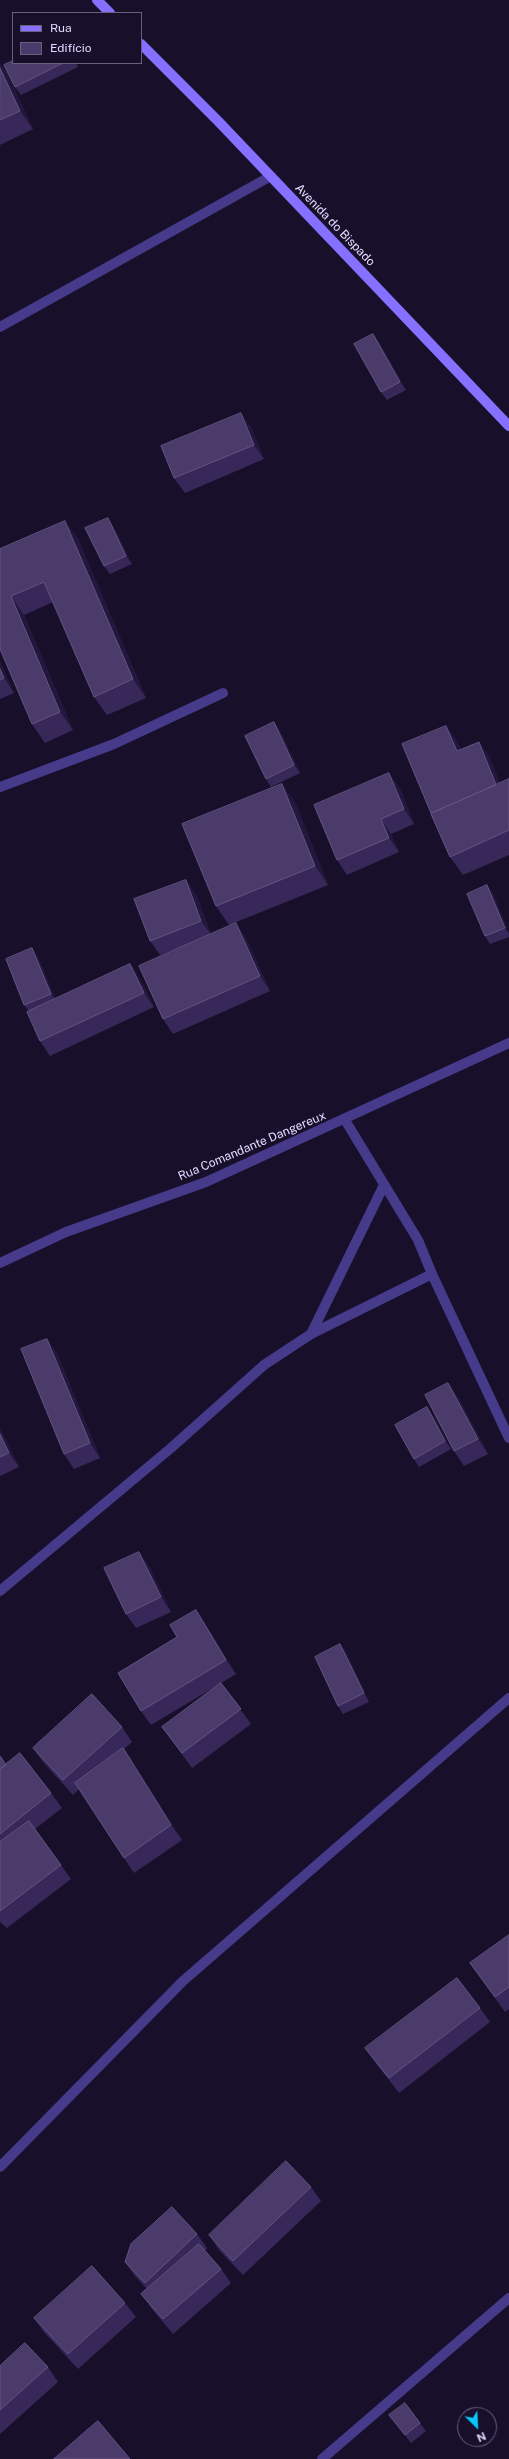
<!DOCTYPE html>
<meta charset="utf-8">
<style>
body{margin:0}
#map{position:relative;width:509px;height:2459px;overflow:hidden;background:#18102a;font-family:"Public Sans",sans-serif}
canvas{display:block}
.legend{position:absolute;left:12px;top:12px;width:130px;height:52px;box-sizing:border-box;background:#18102a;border:1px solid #69607f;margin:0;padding:5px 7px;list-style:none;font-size:12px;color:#e2d9ff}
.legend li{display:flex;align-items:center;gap:8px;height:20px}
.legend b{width:20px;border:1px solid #69607f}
.north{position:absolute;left:457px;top:2407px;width:40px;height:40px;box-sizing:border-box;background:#18102a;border:1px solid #69607f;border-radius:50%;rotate:156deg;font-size:11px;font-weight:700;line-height:16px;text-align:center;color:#e2d9ff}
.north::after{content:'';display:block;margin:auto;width:14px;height:18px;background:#05c9ff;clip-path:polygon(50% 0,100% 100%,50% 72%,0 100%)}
</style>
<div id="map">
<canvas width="509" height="2459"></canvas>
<ul class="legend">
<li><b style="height:5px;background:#8570ff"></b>Rua</li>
<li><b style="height:11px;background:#4a3b6a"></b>Edifício</li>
</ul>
<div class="north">N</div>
</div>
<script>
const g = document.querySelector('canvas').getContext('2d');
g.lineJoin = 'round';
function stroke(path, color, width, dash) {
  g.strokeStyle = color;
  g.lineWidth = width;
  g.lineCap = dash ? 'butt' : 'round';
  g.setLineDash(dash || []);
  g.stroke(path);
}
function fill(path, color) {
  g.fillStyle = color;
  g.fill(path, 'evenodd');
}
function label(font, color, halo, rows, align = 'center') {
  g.font = font + ' "Public Sans",sans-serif';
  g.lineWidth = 3;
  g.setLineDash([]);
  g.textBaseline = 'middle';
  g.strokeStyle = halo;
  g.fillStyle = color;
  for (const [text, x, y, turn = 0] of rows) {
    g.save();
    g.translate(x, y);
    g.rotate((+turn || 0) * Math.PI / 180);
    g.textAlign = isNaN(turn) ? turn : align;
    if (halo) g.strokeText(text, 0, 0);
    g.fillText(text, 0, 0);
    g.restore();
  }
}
const service = new Path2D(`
 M0,787L114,744L223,693
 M432,1274L509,1438
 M0,2167L183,1981L509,1698`);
const minor = new Path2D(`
 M0,327L271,176
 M0,1263L66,1232L206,1182L509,1043
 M311,1334L384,1185
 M0,1591L171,1448L264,1365L311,1334L432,1274L418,1240L345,1120
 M322,2459L509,2298`);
const secondary = new Path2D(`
 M97,0L110,13
 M141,44L218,121L509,426`);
const wall = new Path2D(`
 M13,63H76L78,67L21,95L15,87Z
 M0,64L7,73L33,129L0,145Z
 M379,342L406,390L387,400L381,392Z
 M251,427L264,459L185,493L174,478Z
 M108,518L113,526L132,564L110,574L104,566Z
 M65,521L78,539L146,698L107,715L94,697L53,602L24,615L73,730L45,743L32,724L0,549Z
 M0,662L14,693L0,699Z
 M446,726L457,741L461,750L489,756L500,783L509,779V855L463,875L450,857L431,813Z
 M280,731L300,773L271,787L266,779Z
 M400,788L414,824L391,834L399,852L347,875L337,860Z
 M295,802L328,885L229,925L216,906Z
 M487,885L493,894L509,933V937L490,944L485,936Z
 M196,894L211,934L246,938L270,991L173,1034L163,1019L188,945L160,955L150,941Z
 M32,948L38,957L55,999L130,964L140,979L154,1007L50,1056L40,1041L29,1011L24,1005Z
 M57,1353L100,1458L74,1469L64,1454Z
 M458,1397L488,1454L464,1466L454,1451Z
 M433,1415L451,1449L419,1467L414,1459Z
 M0,1428L19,1467L0,1476Z
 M149,1566L171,1612L136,1628L126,1614Z
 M206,1625L236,1674L221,1683L251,1724L192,1768L162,1727L218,1685L151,1725L141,1711Z
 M340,1644L346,1652L369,1702L343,1714L338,1706Z
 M122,1727L132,1742L124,1749L133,1762L182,1840L134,1873L124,1858L79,1789L73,1795L43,1762L33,1748Z
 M0,1756L6,1764L51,1793L62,1808L35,1829L71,1879L7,1928L0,1922Z
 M509,1935V2009L505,2012L470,1963Z
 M480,2008L490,2022L399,2093L375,2062L365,2048Z
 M311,2187L321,2201L243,2275L219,2250L209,2235Z
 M197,2234L207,2248L205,2251L221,2269L231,2283L173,2334L152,2309L141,2294L147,2289L135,2276L125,2262Z
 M125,2303L136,2317L78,2369L44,2332L34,2318Z
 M0,2366L48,2367L58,2382L0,2434Z
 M389,2415L420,2423L426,2431L411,2443Z`);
const shadedWall = new Path2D(`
 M0,64L7,73L33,129L20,111L0,68Z
 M373,334L379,342L406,390L400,382Z
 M241,413L251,427L264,459L254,445Z
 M108,518L113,526L132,564L126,556Z
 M65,521L78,539L146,698L133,679Z
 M11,596L24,615L73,730L60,712Z
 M0,662L14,693L4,678L0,669Z
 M274,722L280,731L300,773L294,765Z
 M446,726L457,741L467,766L457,751Z
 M479,742L489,756L507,800L497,785Z
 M389,773L400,788L414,824L404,809Z
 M282,784L295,802L328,885L315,866Z
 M381,819L391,834L399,852L389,838Z
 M186,880L196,894L212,936L201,921Z
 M487,885L493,894L509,933V934L505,928Z
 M236,923L246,938L270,991L260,976Z
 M32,948L38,957L56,1002L51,994Z
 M130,964L140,979L154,1007L144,993Z
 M47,1339L57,1353L100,1458L90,1443Z
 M448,1383L458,1397L488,1454L478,1439Z
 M427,1407L433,1415L451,1449L445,1441Z
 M0,1428L19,1467L9,1453L0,1434Z
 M139,1552L149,1566L171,1612L161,1597Z
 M196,1610L206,1625L236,1674L226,1660Z
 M340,1644L346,1652L369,1702L364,1693Z
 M123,1748L133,1762L182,1840L171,1825Z`);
const building = new Path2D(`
 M13,61V63H63L15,87L4,65Z
 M0,68L20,111L0,120Z
 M373,334L400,382L381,392L354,344Z
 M241,413L254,445L174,478L161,446Z
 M108,518L126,556L104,566L85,528Z
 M65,521L133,679L94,697L44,582L11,596L60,712L32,724L0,649V549Z
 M0,669L4,678L0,680Z
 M274,722L294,765L266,779L245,736Z
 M446,726L457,751L479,742L496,785L431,813L402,744Z
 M389,773L404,809L381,819L389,838L337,860L314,805Z
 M509,779V830L450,857L431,814Z
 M282,784L315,866L216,906L182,824Z
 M186,880L201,921L150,941L134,899Z
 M487,885L505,928L485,936L467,894Z
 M236,923L260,976L163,1019L139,966Z
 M32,948L51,994L24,1005L6,959Z
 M130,964L144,993L40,1041L27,1012Z
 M47,1339L90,1443L64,1454L21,1349Z
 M448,1383L478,1439L454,1451L425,1395Z
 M427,1407L445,1441L414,1459L395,1425Z
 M0,1434L9,1453L0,1457Z
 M139,1552L161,1597L126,1614L104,1568Z
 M196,1610L226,1660L141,1711L118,1673L177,1637L170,1625Z
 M340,1644L364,1693L338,1706L315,1657Z
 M221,1683L241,1709L182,1753L162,1727Z
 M92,1694L122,1727L63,1780L33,1748Z
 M123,1748L171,1825L124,1858L75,1783Z
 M20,1753L51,1793L0,1834V1769Z
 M0,1756L6,1765L0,1769Z
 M29,1821L61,1865L0,1911V1842Z
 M509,1935V1987L495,1997L470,1963Z
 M457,1978L480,2008L389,2078L365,2048Z
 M286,2161L311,2187L233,2261L209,2235Z
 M172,2207L197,2234L145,2283L125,2262L131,2244Z
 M199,2244L221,2269L163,2319L141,2294Z
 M92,2266L125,2303L68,2354L34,2318Z
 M25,2343L48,2367L0,2410V2366Z
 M405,2403L420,2423L405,2435L389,2415Z
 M98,2421L130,2459H54Z`);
const streetNames = [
 ["Avenida do Bispado",335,225,46],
 ["Rua Comandante Dangereux",252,1146,-23]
];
stroke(service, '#463a8b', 10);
stroke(minor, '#463a8b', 10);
stroke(secondary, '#8570ff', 10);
fill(wall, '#382859');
fill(shadedWall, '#23173e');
fill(building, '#4a3b6a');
stroke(building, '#625482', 1);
label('12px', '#e2d9ff', '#18102a', streetNames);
</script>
